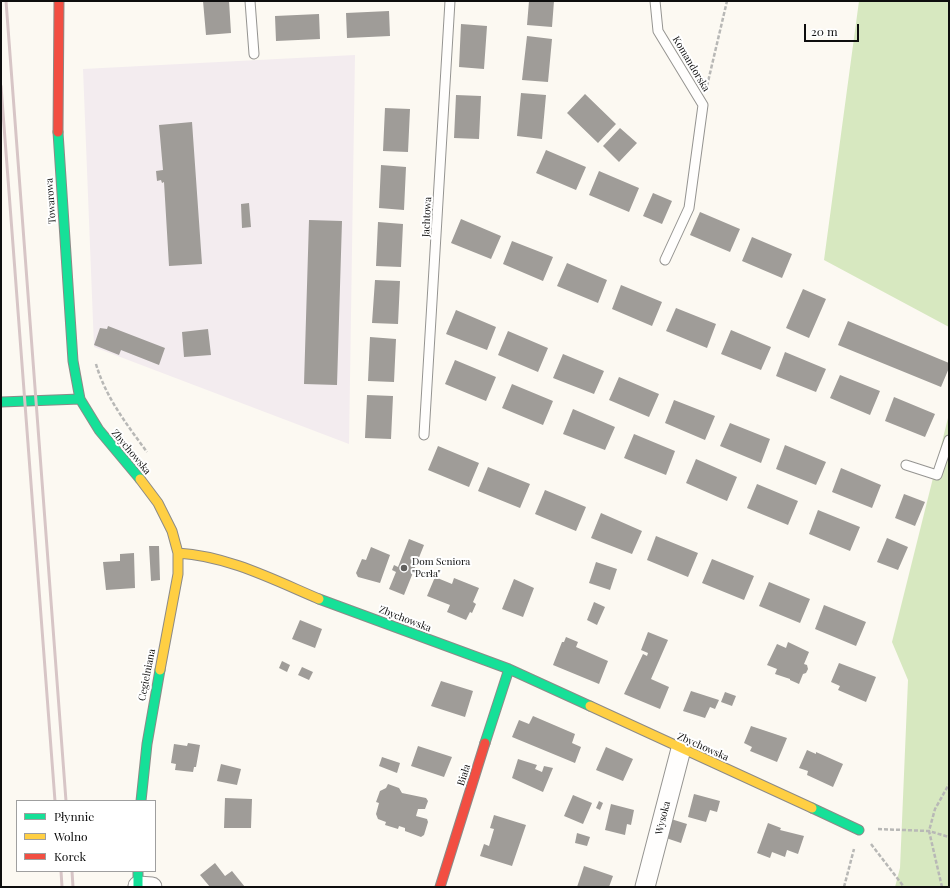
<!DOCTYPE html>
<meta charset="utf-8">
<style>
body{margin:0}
#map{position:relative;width:950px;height:888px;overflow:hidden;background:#fcf9f2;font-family:"Playfair Display",serif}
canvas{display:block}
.frame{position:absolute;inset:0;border:2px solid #0e0e0e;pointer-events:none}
.legend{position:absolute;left:16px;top:800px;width:140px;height:72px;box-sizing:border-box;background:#fff;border:1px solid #9f9f9f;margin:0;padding:5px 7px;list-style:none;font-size:12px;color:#0e0e0e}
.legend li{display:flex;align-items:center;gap:8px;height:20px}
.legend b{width:20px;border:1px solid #9f9f9f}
.scale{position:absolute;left:804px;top:24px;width:55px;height:18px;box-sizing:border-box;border:2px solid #0e0e0e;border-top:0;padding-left:5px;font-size:12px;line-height:14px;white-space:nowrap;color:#0e0e0e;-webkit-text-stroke:3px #fff;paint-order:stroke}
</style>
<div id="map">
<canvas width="950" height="888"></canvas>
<div class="frame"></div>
<ul class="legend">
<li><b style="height:5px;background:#16e098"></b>Płynnie</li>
<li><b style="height:5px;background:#ffcf43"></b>Wolno</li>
<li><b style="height:5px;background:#f24e42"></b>Korek</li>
</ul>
<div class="scale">20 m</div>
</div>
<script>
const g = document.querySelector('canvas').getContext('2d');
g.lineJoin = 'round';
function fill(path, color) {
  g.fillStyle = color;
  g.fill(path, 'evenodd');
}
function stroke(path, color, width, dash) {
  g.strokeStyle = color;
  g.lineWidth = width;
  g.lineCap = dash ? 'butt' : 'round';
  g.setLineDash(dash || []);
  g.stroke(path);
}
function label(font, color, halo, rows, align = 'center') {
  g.font = font + ' "Playfair Display",serif';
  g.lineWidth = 4;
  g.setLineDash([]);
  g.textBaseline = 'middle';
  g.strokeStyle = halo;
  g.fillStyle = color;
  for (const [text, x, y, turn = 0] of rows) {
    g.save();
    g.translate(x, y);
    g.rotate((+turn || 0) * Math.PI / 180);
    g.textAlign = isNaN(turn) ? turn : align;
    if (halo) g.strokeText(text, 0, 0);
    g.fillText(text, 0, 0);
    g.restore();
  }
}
const industrial = new Path2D(`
 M355,55L349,444L94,347L83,69Z`);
const forest = new Path2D(`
 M859,1H949V327L824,260Z
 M949,414V887H895L900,868L908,680L892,642Z`);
const building = new Path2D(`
 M203,1H229L231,33L206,35Z
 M529,1H554L552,27L527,25Z
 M389,11L390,36L347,38L346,13Z
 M319,14L320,39L276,41L275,16Z
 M461,24L487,26L484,69L459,67Z
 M527,36L552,39L548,82L522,80Z
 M521,93L546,95L542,139L517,136Z
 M585,94L616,124L598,143L567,113Z
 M456,95L481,96L479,139L454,138Z
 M385,108L410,109L408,152L383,151Z
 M192,122L202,264L169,266L164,182L162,183L161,180L157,181L156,171L163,170L159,125Z
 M620,128L637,143L619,162L603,146Z
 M546,150L586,167L576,190L536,173Z
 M381,165L406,167L404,210L379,208Z
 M599,171L639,188L629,212L589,195Z
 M653,193L672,201L662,224L643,216Z
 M249,203L251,227L242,228L241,204Z
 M700,212L740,229L730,252L690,235Z
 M461,219L501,236L491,259L451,243Z
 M309,220L342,221L337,385L304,384Z
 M378,222L403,224L401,267L376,266Z
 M752,237L792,254L782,278L742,261Z
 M512,241L553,257L543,281L503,264Z
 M567,263L607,280L598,303L557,286Z
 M375,280L400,281L398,324L372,323Z
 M621,285L662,302L652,326L612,309Z
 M803,289L826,299L809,338L786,328Z
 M676,308L716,324L707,348L666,331Z
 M456,310L496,327L487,350L446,334Z
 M848,321L949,363V368L941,387L838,345Z
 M108,326L165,348L159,365L121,350L119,355L94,345L100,328L107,329Z
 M208,329L211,355L184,357L182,332Z
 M731,330L771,347L761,370L721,354Z
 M508,331L548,348L538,372L498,355Z
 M370,337L396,339L394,382L368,381Z
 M785,352L826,369L816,392L776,376Z
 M563,354L604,371L594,394L553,378Z
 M455,360L496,377L486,401L445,384Z
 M840,375L880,391L870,415L830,398Z
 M619,377L659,394L649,417L609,400Z
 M512,384L553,401L543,425L502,408Z
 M367,395L393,396L391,439L365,438Z
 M894,397L935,414L925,437L885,421Z
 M674,400L715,416L705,440L665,423Z
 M573,409L615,427L605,450L563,434Z
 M730,423L770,439L761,463L720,446Z
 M634,434L675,451L666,475L624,458Z
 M785,445L826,462L816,485L776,469Z
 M438,446L479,463L469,487L428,470Z
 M696,459L737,477L727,501L686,483Z
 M488,467L530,484L520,508L478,491Z
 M841,468L881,485L872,508L832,492Z
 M757,484L798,501L788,525L747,508Z
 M545,490L586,507L576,531L535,514Z
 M904,494L925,502L915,526L895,518Z
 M818,510L860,527L850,551L809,534Z
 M601,513L642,531L632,554L591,538Z
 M656,536L698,553L688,577L647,560Z
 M887,538L908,547L898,570L877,562Z
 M409,539L424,545L404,595L389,589L396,572L392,570L394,565L398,567Z
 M149,546H159L160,580L151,581Z
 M371,547L390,555L380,583L358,577L356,573L362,559L366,560Z
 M134,553L135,588L106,590L103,562L120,561V554Z
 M712,559L754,576L744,600L702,583Z
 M596,562L617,569L610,590L589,583Z
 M435,577L452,584L454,578L479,588L473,602L476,604L472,613L470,612L466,620L447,612L450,605L427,596Z
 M514,579L534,588L523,617L502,609Z
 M769,582L810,599L800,623L759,606Z
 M594,602L605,607L597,625L587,620Z
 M824,605L866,622L856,646L815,629Z
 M300,620L322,629L315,648L292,639Z
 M648,632L668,640L651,679L669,687L660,709L624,694L643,654L647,656L648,653L641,650Z
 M566,637L578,642L576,647L608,661L599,684L553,665L562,642H564Z
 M788,642L809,652L804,664L807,665L808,669L806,673L803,674L799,684L790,680V679L775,674L777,669L767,665L777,644L786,648Z
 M282,661L290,665L287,672L279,668Z
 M839,663L876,677L866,702L838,690L840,686L831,682Z
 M302,667L313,672L309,680L298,675Z
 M441,681L473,691L465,717L431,706Z
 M691,691L719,700L715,709L710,707L705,718L683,711Z
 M725,692L736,696L732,706L721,702Z
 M533,716L575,734L572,743L581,747L575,763L512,737L519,720L529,724Z
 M751,726L787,738L777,762L750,751L752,747L744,743Z
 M188,743L200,745L196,767H194L193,772L175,770L176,764L171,763L174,744L187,746Z
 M418,746L452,757L444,777L411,766Z
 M606,747L633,759L623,781L596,770Z
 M807,750L816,754V752L843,764L833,787L807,775L808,771L799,768Z
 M382,757L400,763L397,773L379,766Z
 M518,759L537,765L535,769L542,772L544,766L553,768L543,792L512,778Z
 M221,764L241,769L237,785L217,781Z
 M388,784L399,788L402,793L426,798L428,801L425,809H418L416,816L427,819L428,822L424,835L421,837L405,831V828L399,826L398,829L385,825L386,822L378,819L376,814L379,803L376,802L380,791L386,788Z
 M694,794L720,801L717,812L710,810L706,822L688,817Z
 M573,795L592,803L583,824L564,816Z
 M225,798L252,799L251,828H224Z
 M599,801L603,803L600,810L596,808Z
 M611,804L634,810L631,825L627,824L625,835L605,830Z
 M494,815L526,825L512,866L480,856L484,844L489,846L494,829L490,828Z
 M671,819L687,824L681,843L666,838Z
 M768,823L781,828L780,830L804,836L798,854L787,850L785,857L772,852L770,858L757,853Z
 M577,833L590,837L587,846L575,843Z
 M215,863L225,876L232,871L245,887H210L200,875Z
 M584,866L613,876L609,887H577Z`);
const path = new Path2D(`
 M707,86L727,1
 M96,364C105,396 127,425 147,452
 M878,829L929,831L949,837
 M871,844L904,887
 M844,887L854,849
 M942,887L929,831L935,809L949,784`);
const lane = new Path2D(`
 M250,1L254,54
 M655,1L658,31L703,105L689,208L665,260
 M424,435L450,1
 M906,465L937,475L949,440`);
const street = new Path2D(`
 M138,886L152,887
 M645,887L681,749`);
const fast = new Path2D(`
 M58,132L73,361L80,399L99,430L140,479
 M1,402L80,399
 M319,599L509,669L590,706
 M485,743L509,669
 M141,801L147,744L160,670
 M812,808L859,830
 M138,871V887`);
const slow = new Path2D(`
 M140,479L158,503L172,531L178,553V574L160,670
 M178,553C228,556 274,580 319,599
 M590,706L812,808`);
const jam = new Path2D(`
 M58,132L59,1
 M440,887L485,743`);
const rail = new Path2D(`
 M6,1L66,801
 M1,86L55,801
 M61,871L62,887
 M72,871L73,887`);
const markers = [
 [404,568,4,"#61605e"]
];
const streetNames = [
 ["Komandorska",691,64,59],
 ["Towarowa",51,201,-94],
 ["Jachtowa",427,217,-87],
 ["Zbychowska",131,452,50],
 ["Zbychowska",405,619,21],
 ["Cegielniana",147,675,-79],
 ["Zbychowska",703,747,24],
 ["Biała",464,775,-72],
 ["Wysoka",663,818,-76]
];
const poiNames = [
 ["Dom Seniora",412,562],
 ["\"Perła\"",412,574]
];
fill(industrial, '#f3ecef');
fill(forest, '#d7e8c0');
fill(building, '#9f9c98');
stroke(lane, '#959491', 11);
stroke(street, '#959491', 21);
stroke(fast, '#8c8a87', 11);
stroke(slow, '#8c8a87', 11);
stroke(jam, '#8c8a87', 11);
stroke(path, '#b8b8b6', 2.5, [4, 2]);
stroke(lane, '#fffefd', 9);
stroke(street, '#fffefd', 19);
stroke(fast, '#16e098', 9);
stroke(slow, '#ffcf43', 9);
stroke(jam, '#f24e42', 9);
stroke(rail, '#d7c5c6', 3);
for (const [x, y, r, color] of markers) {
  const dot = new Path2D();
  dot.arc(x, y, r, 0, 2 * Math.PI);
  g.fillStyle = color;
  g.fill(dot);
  stroke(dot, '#fff', 1.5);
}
label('10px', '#0e0e0e', '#fff', streetNames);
label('10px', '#0e0e0e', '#fff', poiNames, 'left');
</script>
